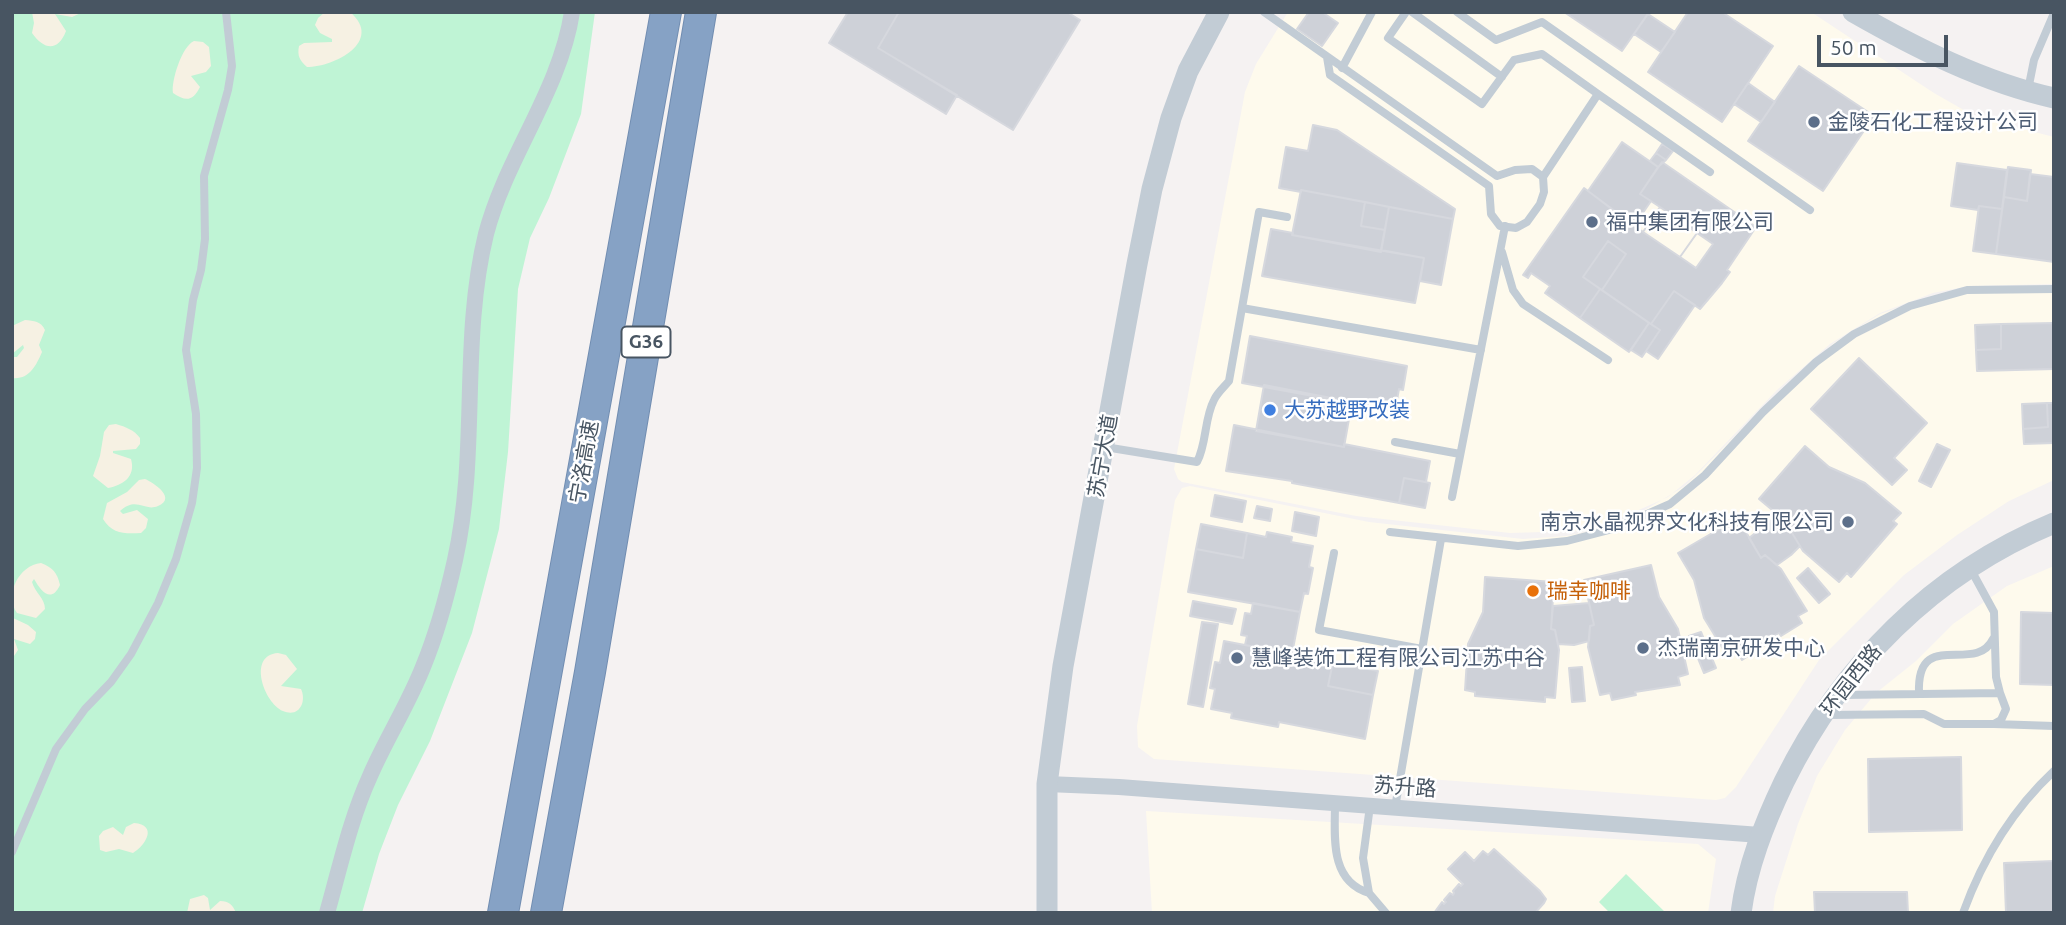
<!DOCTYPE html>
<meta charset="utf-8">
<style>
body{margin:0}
#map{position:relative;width:2066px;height:925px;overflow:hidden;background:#f5f2f2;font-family:Ubuntu,sans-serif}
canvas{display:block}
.frame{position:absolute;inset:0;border:14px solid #485562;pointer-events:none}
.scale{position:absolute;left:1817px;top:35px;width:131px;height:32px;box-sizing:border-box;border:4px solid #485562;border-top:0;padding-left:9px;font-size:21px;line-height:24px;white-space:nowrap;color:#485562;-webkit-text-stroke:5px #fff;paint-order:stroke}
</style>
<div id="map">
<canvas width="2066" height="925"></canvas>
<div class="frame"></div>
<div class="scale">50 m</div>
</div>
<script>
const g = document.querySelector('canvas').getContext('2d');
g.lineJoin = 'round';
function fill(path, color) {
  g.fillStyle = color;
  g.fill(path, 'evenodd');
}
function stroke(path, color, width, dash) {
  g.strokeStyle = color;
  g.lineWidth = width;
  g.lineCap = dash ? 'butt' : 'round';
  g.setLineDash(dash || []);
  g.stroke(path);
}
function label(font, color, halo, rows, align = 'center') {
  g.font = font + ' Ubuntu,"Noto Sans SC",sans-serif';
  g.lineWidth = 5;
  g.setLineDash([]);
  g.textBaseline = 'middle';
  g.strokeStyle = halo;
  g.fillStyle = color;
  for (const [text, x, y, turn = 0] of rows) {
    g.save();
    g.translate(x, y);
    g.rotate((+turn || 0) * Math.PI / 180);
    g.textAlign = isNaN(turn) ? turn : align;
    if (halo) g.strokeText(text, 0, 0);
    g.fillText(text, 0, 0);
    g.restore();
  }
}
const commercial = new Path2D(`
 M1288,12H1811L1934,93L1976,117L2054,137V284L1969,286L1933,293L1880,313L1830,344L1777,390L1695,475L1668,497L1614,521L1576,531L1510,533L1356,516L1182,482L1178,479L1174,469L1245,92L1256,64Z
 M1968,287H2054V480L2009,501L1957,535L1904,575L1819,660L1736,787L1725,798L1716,800L1154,759L1138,747L1137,726L1175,500L1182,488L1190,486L1369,522L1523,539L1566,536L1591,531L1638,514L1685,486L1772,399L1834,343L1880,314L1932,296Z
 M2054,566V913H1773L1775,896L1798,824L1817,776L1845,730L1876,693L1916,661L1953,624L2007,586Z
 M1146,811L1698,844L1716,859L1708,913H1152Z`);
const green = new Path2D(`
 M12,12H595L581,114L549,198L530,238L518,289L508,452L499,529L472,633L430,741L398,805L379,854L362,913H12Z
 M1626,874L1666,913H1610L1599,902Z`);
const sand = new Path2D(`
 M32,12H83L72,17L55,14L66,31C58,52 44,50 32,33L34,23Z
 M325,12H350C384,41 335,67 307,67C300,61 297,56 299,46L304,43L332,42V39L320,33L315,25L318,18Z
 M194,41L203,42L209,47L211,66L206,72L191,76L200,87C193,101 186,102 173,93C171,81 182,46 194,41Z
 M25,320C34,321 41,321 45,330L39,345L42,352C36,366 29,380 12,378V357H17L24,348L23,345L12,354V326Z
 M116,424C126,427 134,430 140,438V444L136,449L113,451V453L131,459C136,477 123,485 108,488L93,476L100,456L104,432L109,425Z
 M145,479C154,483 177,498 158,506C144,512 137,496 120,511L123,514L137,510L148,519L146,528L141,533C125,534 112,534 103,519L107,503L127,492L139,480Z
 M41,563C53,568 57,572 60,585C51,604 41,591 34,579L32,582C35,593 45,598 45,609L36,618L17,613C4,595 19,565 41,563Z
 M13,618L28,625L36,632L35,639L30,644L14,639L18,650L12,659Z
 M278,653L286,655L297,669L281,686L301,689C307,702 299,718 283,711C264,703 247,655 278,653Z
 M134,823C158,825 146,845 133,853L119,849L106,852L100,850L99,836L103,831L113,827L123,835L126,827Z
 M204,895L208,898L210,910L220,901C229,901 233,905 236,913H187L190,899Z`);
const building = new Path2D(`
 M848,12H899L878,48L957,95L946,114L829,43Z
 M899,12H1067L1080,20L1013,130L878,48Z
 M1309,12H1322L1338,23L1322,46L1297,29Z
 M1564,12H1649L1622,51Z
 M1688,12H1722L1773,46L1722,122L1648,72Z
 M1648,14L1675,32L1661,52L1634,34Z
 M1799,66L1874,116L1823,191L1748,141Z
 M1748,83L1775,102L1761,122L1734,104Z
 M1313,125L1337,130L1455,209L1453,219L1301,190V192L1279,188L1286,147L1308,151Z
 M1622,142L1658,167L1640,194L1651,201L1634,226L1588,191Z
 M1662,144L1673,151L1666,160L1656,153Z
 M1656,153L1666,160L1658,167L1650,161Z
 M1662,162L1756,227L1727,270L1730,272L1722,283L1700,309L1674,291L1651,324L1602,290L1626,254L1608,241L1583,277L1600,289L1580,318L1545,293L1550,286L1531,273L1528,278L1523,275L1584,188L1643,232L1660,207L1640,194Z
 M1957,163L2007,170L2002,209L1979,206L1978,210L1951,206Z
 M2008,167L2031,170L2027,201L2004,197Z
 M2030,174L2054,177V262L1996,254L2004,197L2027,201Z
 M1301,190L1365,202L1361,226L1385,230L1381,252L1292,235Z
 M1365,202L1389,207L1385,230L1361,226Z
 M1979,206L2002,209L1996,254L1973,251Z
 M1389,207L1453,219L1441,285L1420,281L1424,258L1381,250Z
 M1660,207L1697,233L1680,257L1643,232Z
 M1271,229L1293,233L1292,235L1424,258L1415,303L1262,276Z
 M1697,233L1713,244L1696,268L1680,257Z
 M1608,241L1626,254L1602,290L1583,277Z
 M1600,289L1649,323L1629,352L1580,318Z
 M1674,291L1695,305L1658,359L1646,351L1660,330L1651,324Z
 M1649,323L1660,330L1642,357L1631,350Z
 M2054,323V369L1977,371L1976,350L2001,349V324Z
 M2001,324V349L1976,350L1975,325Z
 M1250,336L1407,366L1403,390L1399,389L1395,411L1242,383Z
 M1859,358L1927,423L1894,458L1907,470L1892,485L1811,409Z
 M1264,385L1352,402L1344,447L1256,431Z
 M2047,403L2048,427L2023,429L2022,404Z
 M2047,403H2054V443L2024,444L2023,429L2048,427Z
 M1234,425L1344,447V444L1430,461L1426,482L1404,478L1399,503L1292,483V481L1226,471Z
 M1937,444L1950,450L1931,487L1919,481Z
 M1805,446L1829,467L1865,483L1901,513L1893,521L1897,524L1851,577L1847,573L1839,582L1803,551L1792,533L1795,529L1759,499Z
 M1404,478L1430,483L1425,508L1399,503Z
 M1215,495L1246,501L1242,522L1211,516Z
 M1257,506L1272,509L1270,521L1254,518Z
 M1295,512L1319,517L1316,536L1292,531Z
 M1778,515L1795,529L1792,533L1800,546L1791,555L1777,565L1765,555L1761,558L1749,538Z
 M1738,518L1761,558L1765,555L1781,569L1807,611L1798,616L1802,623L1781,636L1779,633L1761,643L1764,646L1742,660L1737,652L1728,657L1704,618L1694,580L1678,553Z
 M1201,524L1247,533L1243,558L1196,549Z
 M1267,532L1292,537L1291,542L1313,546L1309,567L1313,568L1308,594L1304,593L1300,612L1188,592L1196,549L1243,558L1247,533L1266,537Z
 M1651,565L1659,597L1678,629L1688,674L1678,677L1680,685L1635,692L1636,695L1612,700L1610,693L1600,695L1588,647L1590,626L1594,625L1584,580Z
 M1808,568L1830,594L1819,603L1797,578Z
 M1485,577L1554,582L1551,629L1555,630L1559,650L1555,698L1545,697V702L1475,696V692L1465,690L1468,644L1483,612Z
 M1193,601L1236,609L1232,624L1190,616Z
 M1253,603L1300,612L1292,654L1245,645L1247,636L1241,635L1245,613L1251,614Z
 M1589,603L1594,625L1590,626L1589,641L1574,645L1558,644L1555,630L1551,629L1553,606Z
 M2021,612L2054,613V685L2020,684Z
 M1202,622L1218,624L1203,707L1188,704Z
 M1701,632L1716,668L1704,673L1689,636Z
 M1224,641L1333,662L1328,686L1373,695L1365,739L1279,722L1278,727L1231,718L1232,713L1211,709L1215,689L1210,688L1215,662L1220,663Z
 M1333,662L1378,671L1373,695L1328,686Z
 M1582,667L1585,701L1572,702L1569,668Z
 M1961,757L1962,830L1869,832L1868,759Z
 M1494,849L1540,891L1546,899L1544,903L1535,913H1434L1442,902L1444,904L1446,902L1444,900L1450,893L1453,895L1454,893L1453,891L1459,884L1461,886L1463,884L1448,869L1465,852L1474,861L1483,851L1488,855Z
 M2054,861V913H2006L2004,863Z
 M1814,892H1907L1908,913H1815Z`);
const service = new Path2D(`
 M1264,12L1497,176L1515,170L1532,169L1543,177L1544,192L1540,204L1527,222L1516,228L1500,226L1491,214L1489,186L1330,75L1327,57
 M1406,12L1388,38L1482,104L1514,60L1542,54L1598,94
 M1412,12L1502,77
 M1457,12L1496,40L1542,22L1810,210
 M1342,68L1372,12
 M2028,90L2034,60L2054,13
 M1543,177L1598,94L1710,172
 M1502,252L1513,290L1523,304L1608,360
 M1242,308L1481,350
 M1395,442L1460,454
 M1105,447L1197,462C1207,443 1204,419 1214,400C1217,393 1224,387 1229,381L1259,212L1287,217
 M1452,497L1505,226
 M1390,532L1518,546L1567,541L1613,529L1670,504L1705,475L1763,412L1816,362L1854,334L1910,306L1967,290L2054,289
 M1334,553L1319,630L1422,649
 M1970,568L1994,612L1996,677L2000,693
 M1919,694C1916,626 1975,676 1993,639
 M1827,715L1924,714L1944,724H1994L2001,720L2006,709L2000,693L1842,695
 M1994,724L2054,726
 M1335,803C1335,836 1329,881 1369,893
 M1370,806L1363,858L1369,893L1386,913
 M1395,808L1441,539
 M12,852L56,749L85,709L111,682L131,654L158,603L176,559L192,503L197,468L196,414L186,350L193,300L201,270L205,239L204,176L228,90L232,66L226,12
 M1963,913C1983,858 2011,811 2054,771`);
const minor = new Path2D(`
 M1047,784L1119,787L1760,835
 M327,913C340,867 350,820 370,776C386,739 408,705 423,667C437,633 447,596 455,560C479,453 460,340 486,234C506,157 560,91 572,12`);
const tertiary = new Path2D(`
 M1853,12C1916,48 1983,82 2054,98
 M1047,913V784L1063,666L1137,264L1152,189L1171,118L1188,71L1219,12
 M1741,913C1747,867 1764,824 1784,782C1841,666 1933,573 2054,523`);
const motorway = new Path2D(`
 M503,913L666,12
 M546,913L590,672L701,12`);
const markers = [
 [1814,122,7,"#5c6f8a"],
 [1592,222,7,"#5c6f8a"],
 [1270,410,7,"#3f7fe0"],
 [1848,522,7,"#5c6f8a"],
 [1533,591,7,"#e8710a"],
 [1643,648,7,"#5c6f8a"],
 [1237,658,7,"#5c6f8a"]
];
const shields = [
 [646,342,49]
];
const shieldNames = [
 ["G36",646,342]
];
const serviceNames = [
 ["金陵石化工程设计公司",1828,122],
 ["福中集团有限公司",1606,222],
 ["南京水晶视界文化科技有限公司",1834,522,"right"],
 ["杰瑞南京研发中心",1657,648],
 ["慧峰装饰工程有限公司江苏中谷",1251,658]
];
const shopNames = [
 ["大苏越野改装",1284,410]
];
const streetNames = [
 ["苏宁大道",1103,456,-80],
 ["宁洛高速",584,462,-80],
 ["环园西路",1851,680,-52],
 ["苏升路",1405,787,4]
];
const foodNames = [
 ["瑞幸咖啡",1547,591]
];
fill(commercial, '#fefaed');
fill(green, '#bff4d5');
fill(sand, '#f6f1e3');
fill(building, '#ced1d8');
stroke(building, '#d6d8de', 2);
stroke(motorway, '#718db1', 32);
stroke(service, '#c2ccd5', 8);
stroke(minor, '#c2ccd5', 16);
stroke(tertiary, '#c2ccd5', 21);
stroke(motorway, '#86a2c5', 30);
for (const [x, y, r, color] of markers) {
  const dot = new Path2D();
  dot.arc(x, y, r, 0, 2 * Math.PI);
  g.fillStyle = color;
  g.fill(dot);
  stroke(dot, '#fff', 2.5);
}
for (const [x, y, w] of shields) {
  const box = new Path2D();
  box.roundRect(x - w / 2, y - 15.5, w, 31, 5);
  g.fillStyle = '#fff';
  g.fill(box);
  stroke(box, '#485562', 2);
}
label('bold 19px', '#485562', null, shieldNames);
label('21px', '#4e5e75', '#fff', serviceNames, 'left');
label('21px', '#366cbe', '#fff', shopNames, 'left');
label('21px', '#485562', '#fff', streetNames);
label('21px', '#c56008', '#fff', foodNames, 'left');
</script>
